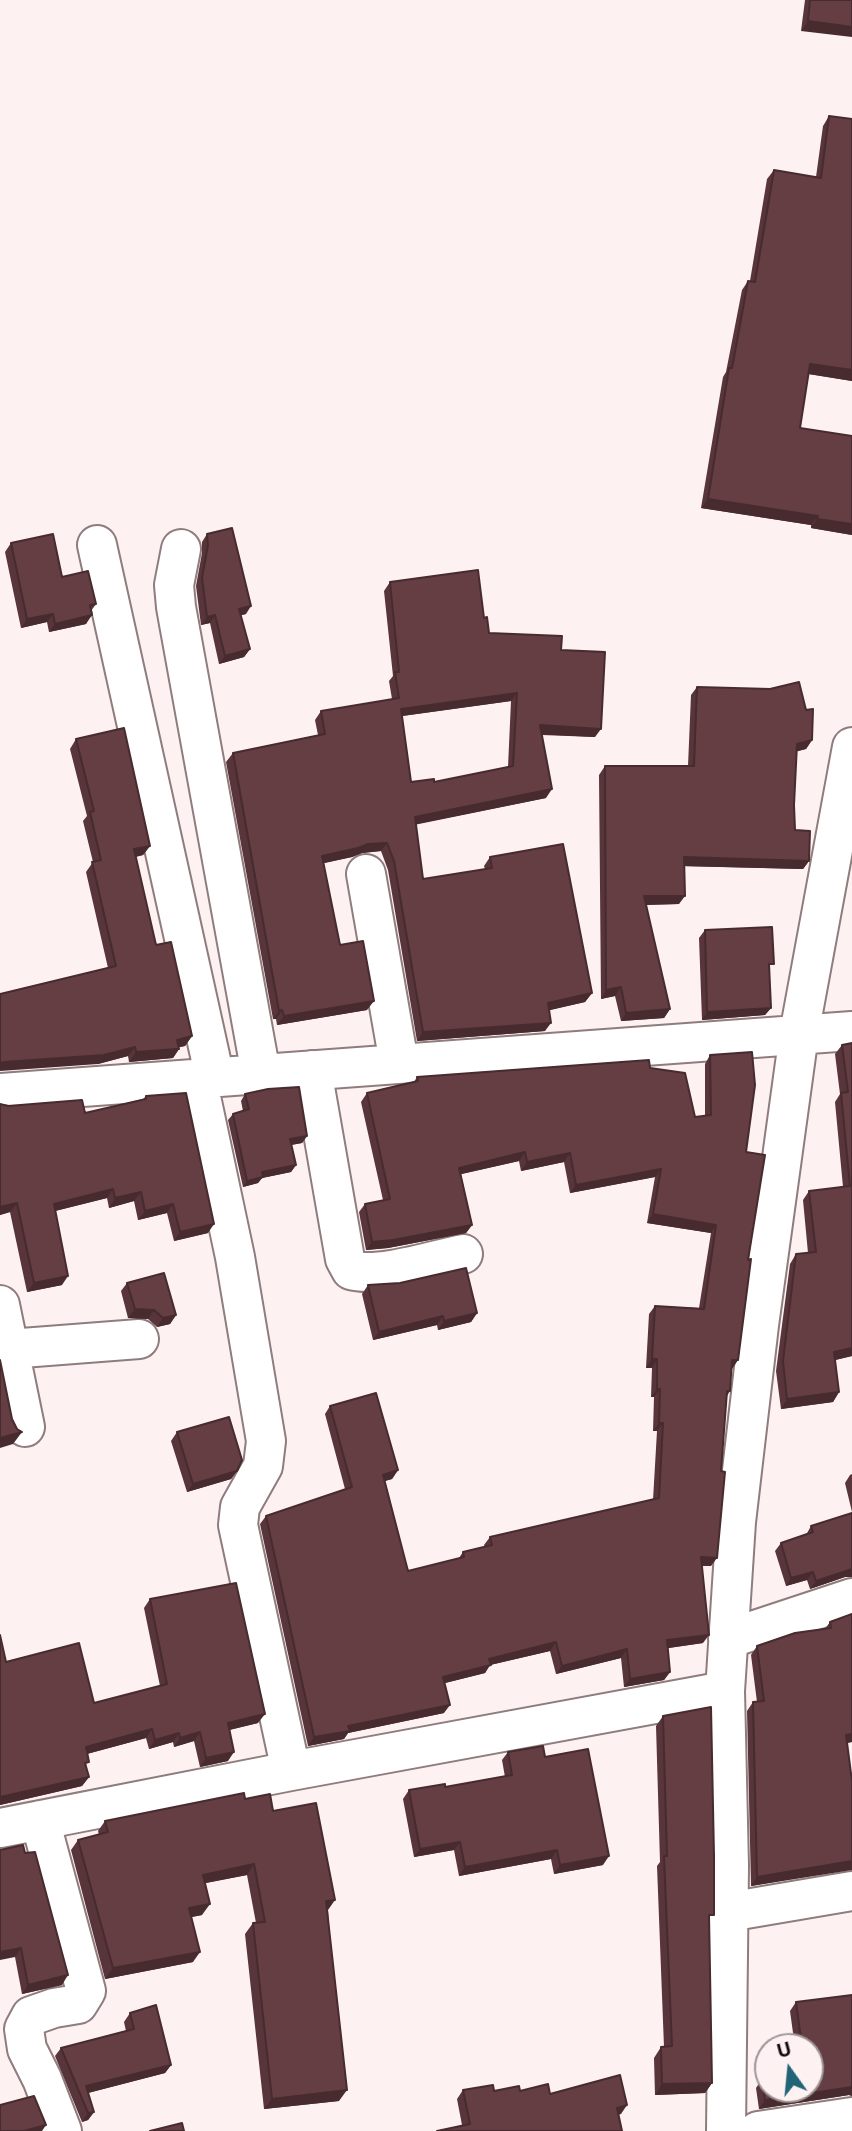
<!DOCTYPE html>
<style>
body{margin:0}
#map{position:relative;width:852px;height:2131px;overflow:hidden;background:#fef1f2;font-family:"Open Sans",sans-serif}
canvas{display:block}
.north{position:absolute;left:754px;top:2033px;width:70px;height:70px;box-sizing:border-box;background:#fef1f2;border:2px solid #9f9596;border-radius:50%;rotate:345deg;font-size:19px;font-weight:700;line-height:28px;text-align:center;color:#110a0b}
.north::after{content:'';display:block;margin:auto;width:24px;height:32px;background:#216377;clip-path:polygon(50% 0,100% 100%,50% 72%,0 100%)}
</style>
<div id="map">
<canvas width="852" height="2131"></canvas>
<div class="north">U</div>
</div>
<script>
const g = document.querySelector('canvas').getContext('2d');
g.lineJoin = 'round';
function stroke(path, color, width, dash) {
  g.strokeStyle = color;
  g.lineWidth = width;
  g.lineCap = dash ? 'butt' : 'round';
  g.setLineDash(dash || []);
  g.stroke(path);
}
function fill(path, color) {
  g.fillStyle = color;
  g.fill(path, 'evenodd');
}
const minor = new Path2D(`
 M97,545L215,1078
 M181,549L174,585L176,607L261,1074
 M366,874L399,1063
 M312,1070L345,1259L351,1270C378,1278 434,1260 463,1254
 M197,1078L235,1257L266,1441L263,1466L240,1507L238,1525L291,1771
 M0,1093L852,1031
 M0,1305L25,1427
 M9,1349L139,1339
 M728,1639L852,1598
 M40,1820L86,1991L78,2004L54,2008L31,2016L24,2029L27,2049L42,2079L62,2131
 M0,1828L291,1771L725,1691
 M728,1912L852,1891
 M726,2131L729,1866L725,1691L736,1522L759,1325L799,1034L852,747
 M758,2131L852,2117`);
const wall = new Path2D(`
 M805,0H852L801,31Z
 M829,116L852,381L808,374L800,428L852,535L811,528V525L701,508L723,377L726,372L742,290L748,281H750L767,179L774,170L816,177L823,126Z
 M207,534L246,614L241,615L250,649L244,657L219,664L210,623L201,625L196,586L202,553V542Z
 M11,543L62,577L96,604L91,611L86,624L49,632L47,622L21,628L5,552Z
 M390,582L484,618L489,633L561,650L595,737L542,735L546,798L416,824L423,879L485,869L484,866L490,857L592,993L585,1002L549,1010L545,1031L417,1041L388,870L381,851L362,853L352,857L323,863L340,945L367,1010L277,1025L276,1019H273L226,762L233,753L318,735L315,720L321,711L392,699L389,681L393,676L384,591ZM511,701L508,767L434,782H411L402,716Z
 M697,687L812,740L806,749L797,751L794,805L795,830L809,861L803,869L684,866L679,904L646,905L670,1009L664,1018L621,1021L615,996L601,999L599,775L605,766H688L691,695Z
 M76,739L150,846L143,855L135,857L156,945L192,1036L185,1046L179,1047V1049L173,1058L129,1062L128,1056L98,1064L108,968L86,872L93,862L83,821L87,816L70,749Z
 M705,930L769,971L771,1008L765,1015L702,1020L699,938Z
 M852,1043V1356L835,1360L839,1392L833,1402L781,1409L776,1371L790,1264L796,1254L808,1253L803,1200L809,1191L843,1187L835,1102L840,1094L835,1054L842,1045Z
 M710,1055L746,1152L748,1260L738,1360L731,1369L730,1391L727,1396L711,1566H702L703,1643L668,1648L670,1672L664,1680L624,1687L621,1658L556,1674L550,1651L490,1665L485,1673L445,1683L444,1713L348,1733L344,1739L308,1746L260,1524L266,1516L345,1489L325,1414L330,1406L398,1470L392,1479L385,1481L408,1571L459,1558L463,1552L485,1547L484,1545L490,1537L653,1500L657,1431H653L654,1397H651L652,1368H646L649,1314L655,1306L699,1308L711,1233L647,1223L655,1177L570,1193L564,1162L521,1171L519,1161L461,1174L472,1225L466,1233L388,1248L366,1250L359,1212L365,1204L383,1200L361,1102L367,1093L414,1082L417,1077L650,1068L695,1117L705,1116V1064Z
 M245,1094L307,1136L302,1143L291,1145L296,1165L291,1172L262,1178L258,1183L243,1187L228,1120L233,1114L243,1111L241,1101Z
 M146,1096L208,1233L174,1241L167,1213L138,1220L134,1201L109,1208L107,1198L55,1211L62,1285L27,1292L10,1212L0,1215V1104L85,1113L143,1099Z
 M127,1283L176,1315L170,1324L157,1327L148,1319L128,1318L121,1291Z
 M368,1285L477,1313L471,1322L438,1330L437,1325L373,1340L362,1294Z
 M177,1432L237,1471L231,1479L187,1492L171,1441Z
 M852,1474V1512L845,1483L850,1475Z
 M811,1526L845,1577L810,1589L807,1580L786,1586L775,1551L781,1543L806,1535Z
 M150,1599L258,1723L229,1730L228,1761L200,1767L194,1741L174,1747L173,1742L149,1749L146,1738L87,1754L86,1767L89,1777L82,1786L0,1805V1635L6,1662L94,1703L160,1686L144,1608Z
 M852,1614V1742L847,1743L849,1869L751,1886L747,1711L753,1702H757L751,1655L757,1646L825,1629L830,1622Z
 M663,1716L709,1921L712,2083L705,2093L655,2095L654,2058L661,2047H664L657,1866L660,1862L656,1726Z
 M508,1752L545,1757L603,1865L554,1874L551,1859L459,1876L454,1850L414,1857L403,1799L409,1790L445,1787L505,1777L502,1760Z
 M245,1799L273,1811L328,1910L339,2101L264,2109L245,1934L253,1923H256L247,1875L205,1883L202,1915L191,1917L193,1962L105,1979L71,1850L78,1840L99,1835L98,1831L105,1821Z
 M25,1853L62,1985L22,1994L15,1957Z
 M852,1995V2096L849,2095L759,2109L756,2088L762,2079L810,2089V2047H788L794,2040L790,2011L796,2002Z
 M130,2013L171,2065L165,2073L88,2093L94,2112L88,2120L82,2122L55,2056L61,2048L126,2031L124,2022Z
 M463,2090L520,2091L550,2094L621,2114L462,2125L457,2099Z`);
const shadedWall = new Path2D(`
 M808,21L852,27V37L801,31Z
 M810,364L852,370V381L803,373Z
 M708,499L818,516L811,525L701,508Z
 M817,519L852,524V535L811,528Z
 M251,606L246,614L234,617L239,609Z
 M53,614L47,622L21,628L27,619Z
 M92,615L86,624L49,632L55,624Z
 M215,615L210,623L201,625L207,617Z
 M250,649L244,657L219,664L225,656Z
 M517,693L511,701L395,717L401,709Z
 M540,725L601,729L595,737L534,734Z
 M812,740L806,749L791,753L797,744Z
 M552,789L546,798L409,826L415,817Z
 M387,843L381,851L362,853L352,857L316,865L322,856L368,844Z
 M150,846L143,855L127,859L134,849Z
 M684,857L809,861L803,869L678,866Z
 M644,896H685L679,904L638,905Z
 M621,987L615,996L601,999L606,990Z
 M592,993L585,1002L542,1012L548,1003Z
 M374,1001L367,1010L277,1025L284,1016Z
 M771,1008L765,1015L702,1020L707,1012Z
 M670,1009L664,1018L621,1021L626,1013Z
 M282,1010L276,1019H273L279,1011Z
 M551,1023L545,1031L417,1041L423,1032Z
 M192,1036L185,1046L171,1049L177,1040Z
 M135,1047L128,1056L98,1064L0,1071V1063L4,1062Z
 M179,1049L173,1058L129,1062L136,1052Z
 M307,1136L302,1143L285,1146L290,1139Z
 M525,1152L519,1161L453,1176L459,1168Z
 M570,1153L564,1162L521,1171L527,1162Z
 M296,1165L291,1172L262,1178L258,1183L243,1187L247,1181L262,1172Z
 M661,1169L655,1177L570,1193L576,1185Z
 M113,1189L107,1198L47,1213L54,1204Z
 M141,1192L134,1201L109,1208L115,1198Z
 M17,1203L10,1212L0,1215V1207Z
 M173,1204L167,1213L138,1220L145,1211Z
 M653,1214L716,1225L711,1233L647,1223Z
 M214,1224L208,1233L174,1241L180,1232Z
 M472,1225L466,1233L388,1248L366,1250L372,1242Z
 M68,1276L62,1285L27,1292L34,1283Z
 M135,1309L154,1310L148,1319L128,1318Z
 M477,1313L471,1322L438,1330L444,1321Z
 M176,1315L170,1324L157,1327L163,1318Z
 M443,1316L437,1325L373,1340L379,1332Z
 M852,1348V1356L827,1362L834,1352Z
 M652,1359H657L652,1368H646Z
 M732,1360H738L732,1369L726,1368Z
 M657,1389H660L654,1397H651Z
 M839,1392L833,1402L781,1409L787,1399Z
 M659,1423H663L657,1431H653Z
 M22,1432L13,1444L0,1448V1438Z
 M398,1470L392,1479L377,1483L383,1475Z
 M237,1471L231,1479L187,1492L193,1484Z
 M701,1557L717,1558L711,1566L695,1565Z
 M852,1569V1577H845L810,1589L816,1581Z
 M813,1572L807,1580L786,1586L791,1578Z
 M709,1635L703,1643L662,1649L667,1640Z
 M556,1642L550,1651L490,1665L485,1673L437,1685L443,1677L489,1659Z
 M627,1649L621,1658L556,1674L562,1666Z
 M670,1672L664,1680L624,1687L630,1679Z
 M450,1705L444,1713L348,1733L344,1739L308,1746L314,1737L348,1726Z
 M265,1714L258,1723L221,1732L228,1723Z
 M152,1729L146,1738L79,1756L86,1747Z
 M200,1732L194,1741L174,1747L180,1738Z
 M179,1733L173,1742L149,1749L155,1740Z
 M852,1734V1742L840,1744L846,1735Z
 M234,1752L228,1761L200,1767L206,1758Z
 M89,1777L82,1786L0,1805V1797Z
 M460,1842L454,1850L414,1857L420,1849Z
 M557,1850L551,1859L459,1876L465,1867Z
 M609,1856L603,1865L554,1874L560,1865Z
 M852,1861V1870L751,1886L757,1877Z
 M254,1864L247,1875L196,1885L203,1875Z
 M335,1900L328,1910L319,1912L326,1901Z
 M210,1904L202,1915L182,1919L189,1908Z
 M21,1948L15,1957L0,1960V1952Z
 M200,1952L193,1962L105,1979L113,1968Z
 M68,1975L62,1985L22,1994L28,1985Z
 M171,2065L165,2073L80,2095L86,2086Z
 M712,2083L705,2093L655,2095L662,2084Z
 M852,2087V2096L849,2095L759,2109L765,2100Z
 M347,2090L339,2101L264,2109L272,2099Z
 M627,2105L621,2114L611,2117L617,2108Z
 M94,2112L88,2120L82,2122L88,2113Z
 M46,2125L42,2131H24Z`);
const building = new Path2D(`
 M810,0H852V27L808,21Z
 M829,116L852,119V370L810,364L800,428L852,436V524L817,519L818,516L708,499L729,368H732L748,281L755,282L774,170L821,178Z
 M232,528L251,606L239,609L250,649L225,656L215,615L207,617L202,578L208,545L207,534Z
 M53,534L62,577L88,571L96,604L90,605L92,615L55,624L53,614L27,619L11,543Z
 M478,570L484,618L487,617L489,633L562,636L561,650L605,652L601,729L540,725L552,789L415,817L423,879L492,868L490,857L563,844L592,993L548,1003L551,1023L423,1032L394,861L387,843L368,844L358,848L322,856L340,945L363,941L374,1001L284,1016L282,1010L279,1011L233,753L325,734L321,711L399,698L395,672H399L390,582ZM517,693L513,766L434,782V779L411,782L401,709Z
 M799,682L806,710L813,709L812,740L797,744L794,805L795,830L810,831L809,861L684,857L685,896H644L670,1009L626,1013L621,987L606,990L605,766H694L697,687L770,689Z
 M124,728L150,846L134,849L156,945L171,942L192,1036L177,1040L179,1049H177L136,1052L135,1047L104,1055L4,1062L0,1063V994L116,966L92,862L101,860L90,812L94,811L76,739Z
 M772,927L774,964H769L771,1008L707,1012L705,930Z
 M852,1043V1348L834,1352L839,1392L787,1399L783,1361L796,1254L816,1252L809,1191L850,1186L841,1093L848,1092L842,1045Z
 M752,1052L755,1085L746,1152L765,1155L748,1260L751,1259L738,1360H732L730,1391H727L721,1471L725,1472L717,1558L701,1557L709,1635L667,1640L670,1672L630,1679L627,1649L562,1666L556,1642L489,1659L491,1665L443,1677L450,1705L348,1726L350,1731L314,1737L266,1516L352,1487L330,1406L376,1393L398,1470L383,1475L408,1571L464,1557L463,1552L492,1545L490,1537L659,1498L663,1423H659L660,1389H657V1359H652L655,1306L704,1309L716,1225L653,1214L661,1169L576,1185L570,1153L527,1162L525,1152L459,1168L472,1225L393,1240L372,1242L365,1204L390,1199L367,1093L418,1081L417,1077L649,1060L650,1068L685,1073L695,1117L711,1115L710,1055Z
 M299,1087L307,1136L290,1139L296,1165L262,1172L263,1177L247,1181L233,1114L249,1109L245,1094L268,1089Z
 M186,1093L214,1224L180,1232L173,1204L145,1211L141,1192L115,1198L113,1189L54,1204L68,1276L34,1283L17,1203L0,1207V1104L8,1106L82,1100L85,1113L146,1099V1096Z
 M466,1268L477,1313L444,1321L443,1316L379,1332L368,1285L400,1283Z
 M164,1273L176,1315L163,1318L154,1310L135,1309L127,1283Z
 M0,1360L12,1419L17,1429L22,1432L0,1438Z
 M229,1417L242,1460L237,1471L193,1484L177,1432Z
 M852,1513V1569L816,1581L813,1572L791,1578L781,1543L813,1532L811,1526Z
 M236,1583L265,1714L228,1723L234,1752L206,1758L200,1732L180,1738L179,1733L155,1740L152,1729L86,1747L89,1762L85,1763L89,1777L0,1797V1635L6,1662L79,1643L94,1703L167,1684L150,1599Z
 M852,1614V1734L846,1735L852,1781V1861L757,1877L753,1702L764,1701L757,1646L795,1633L831,1628L830,1622Z
 M711,1707L714,1856V1915H709L712,2083L662,2084L661,2047L672,2046L664,1856H667L663,1716Z
 M543,1746L545,1757L588,1749L609,1856L560,1865L557,1850L465,1867L460,1842L420,1849L409,1790L445,1784V1787L512,1775L508,1752Z
 M244,1793L245,1799L270,1794L273,1811L316,1803L335,1900L326,1901L347,2090L272,2099L253,1923L265,1922L254,1864L203,1875L210,1904L189,1908L200,1952L113,1968L78,1840L108,1832L105,1821Z
 M23,1845L25,1853L35,1852L68,1975L28,1985L21,1948L0,1952V1850Z
 M852,1995V2087L765,2100L762,2079L768,2078V2089H810V2047H794L793,2040L801,2039L796,2002Z
 M156,2005L171,2065L86,2086L94,2112L88,2113L61,2048L134,2029L130,2013Z
 M620,2075L627,2105L617,2108L622,2131H437L470,2124L463,2090L493,2085L494,2091L519,2086L520,2091L548,2084L550,2094Z
 M34,2096L46,2125L24,2131H0V2105Z
 M182,2123L184,2131H150Z`);
stroke(minor, '#8f7c7d', 42);
stroke(minor, '#fff', 38);
fill(wall, '#57353a');
fill(shadedWall, '#472b2f');
fill(building, '#653e43');
stroke(building, '#472b2f', 2);
</script>
